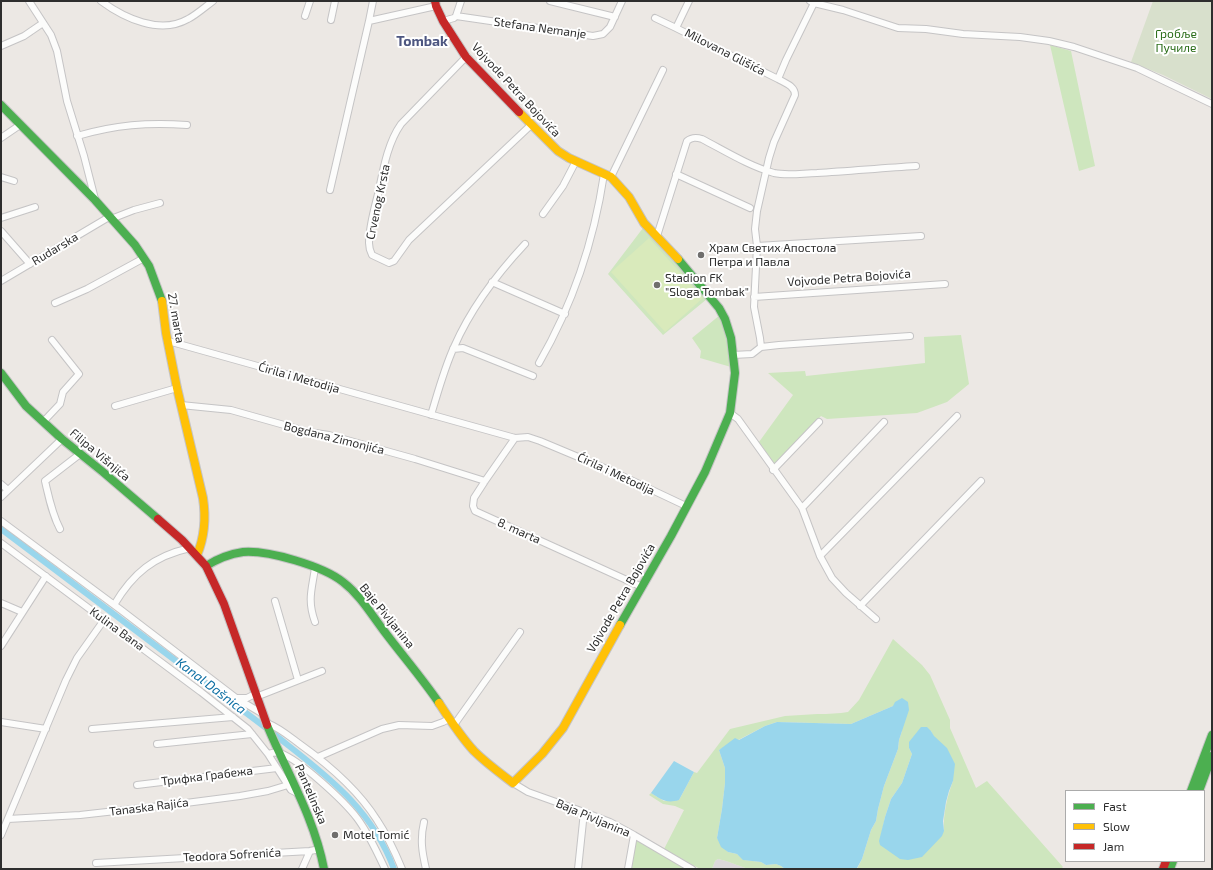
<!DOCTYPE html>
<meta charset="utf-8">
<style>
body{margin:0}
#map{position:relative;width:1213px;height:870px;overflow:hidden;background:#ece8e4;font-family:"Exo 2",sans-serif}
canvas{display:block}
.frame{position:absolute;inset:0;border:2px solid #2e2e2e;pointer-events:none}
.legend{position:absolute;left:1065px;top:790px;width:140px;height:72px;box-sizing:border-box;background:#fff;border:1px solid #ababab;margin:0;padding:5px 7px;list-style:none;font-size:12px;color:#2e2e2e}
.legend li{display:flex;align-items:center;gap:8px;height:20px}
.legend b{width:20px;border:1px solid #ababab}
</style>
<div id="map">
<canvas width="1213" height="870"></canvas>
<div class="frame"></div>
<ul class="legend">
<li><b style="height:5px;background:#4caf50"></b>Fast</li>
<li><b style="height:5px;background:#ffc107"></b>Slow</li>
<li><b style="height:5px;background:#c62828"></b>Jam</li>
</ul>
</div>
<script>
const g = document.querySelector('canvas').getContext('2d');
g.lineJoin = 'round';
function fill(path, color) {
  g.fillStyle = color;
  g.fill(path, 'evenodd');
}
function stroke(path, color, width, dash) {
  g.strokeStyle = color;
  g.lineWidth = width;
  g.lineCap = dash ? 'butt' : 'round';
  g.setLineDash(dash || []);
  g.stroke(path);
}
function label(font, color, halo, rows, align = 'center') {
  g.font = font + ' "Exo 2",sans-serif';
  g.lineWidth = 4;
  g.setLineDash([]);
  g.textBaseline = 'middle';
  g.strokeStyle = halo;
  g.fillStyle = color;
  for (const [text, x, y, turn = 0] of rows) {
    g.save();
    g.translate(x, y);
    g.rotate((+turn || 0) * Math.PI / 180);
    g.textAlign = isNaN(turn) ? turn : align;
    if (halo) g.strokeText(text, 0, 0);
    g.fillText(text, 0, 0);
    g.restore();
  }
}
const industrial = new Path2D(`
 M718,859L726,861L748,869H712L715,861Z`);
const green = new Path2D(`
 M1050,45L1071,51L1095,166L1079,171Z
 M643,228L686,274L707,299L663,335L608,274Z
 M720,315L727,336L731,367L700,358L701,351L692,338Z
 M961,335L969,384L947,402L917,413L827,419L821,416L776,463H774L759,442L793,395L768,373L805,371L806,376L925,363L924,337Z
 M893,639L922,665L930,675L950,720V728L976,788L987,781L1063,867L1061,869H857L862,859L871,830L876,821L878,809L884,786L898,749L899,740L902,731L893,706L851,724L777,722L765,726L719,750L725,768V783L722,809L717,838L728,852L737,854L744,860L761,862L766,865L776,864L781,866L785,869H748L726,861L718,859L715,861L712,869H700L664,849L684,810L675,806L663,804L649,795L651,793L664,801L679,800L694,772L697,773L730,729L785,716L817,714H826L841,713L848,712L859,700ZM931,731L953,781C947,797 943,814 944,831L880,845V841L885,817L891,799L902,783L912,754L909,748Z
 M635,839L687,869H630Z`);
const cemetery = new Path2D(`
 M1153,1H1212V99L1163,75L1131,62Z`);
const pitch = new Path2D(`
 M649,238L703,298L665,332L611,272Z`);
const water = new Path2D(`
 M902,698L908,702L909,710L899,740L898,749L884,786L878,809L876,821L871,830L862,859L857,868L852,869H785L781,866L776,864L766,865L761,862L743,860L737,854L728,852L721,847L717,838L722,809L725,783V768L719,750L735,738L739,740L765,726L777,722L851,724L893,706L895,702Z
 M921,727H927L931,731L934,736L947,748L955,764L953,781L949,791L946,802L943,821L944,831L942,836L922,857L908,860L900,859L880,845L879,841L885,817L891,799L902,783L912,754L909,748V742Z
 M674,761L694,772L679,800C666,804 661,799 651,793Z`);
const canal = new Path2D(`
 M1,529C65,577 129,625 192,673C225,697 258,721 289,746C335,782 373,813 394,869`);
const street = new Path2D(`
 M29,1L51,35L57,51L67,101L84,156L95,199
 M101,1C124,18 160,35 188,19C196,15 205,7 213,1
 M550,1L615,17
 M689,1L676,28L778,79
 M810,1L814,3L843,10L898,28L926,29L963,34L1020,37L1049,41L1074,47L1137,68L1212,104
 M305,16L310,1
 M456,16L461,1
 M655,18L676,28
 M331,20L335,1
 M369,21L373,1
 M443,21L454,18L456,16L463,17L593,36L603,34L610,27L622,1
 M1,46L24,36L43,23
 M466,57L401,124C387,144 383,171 378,194C374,210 369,227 369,243C369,248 370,251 372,255L389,263L394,261L409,240L531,125
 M77,136C115,125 148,122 187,125
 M1,138L20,125
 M676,174L750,208
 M1,177L14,181
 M611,177L663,70
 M330,190L369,21L436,6
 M543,214L563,186L576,161
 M1,218L35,207
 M111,219L134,210L160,203
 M1,231L30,264
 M657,236L687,141C692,137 696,137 702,139C725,151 749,166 774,173C788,176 804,173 817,173C850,171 883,168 916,166
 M757,246L921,236
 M1,281L109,217
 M492,282L565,314
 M754,297L945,284
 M55,303L87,289L144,258
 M168,341L515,438L528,437L540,441L614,472L686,506
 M761,347L779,345L910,336
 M453,349L463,348L533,376
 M733,355L752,354L761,347L760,338L754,307L757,246L755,229L757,211L769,158L774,142L795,95C795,86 785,83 778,79L786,60L814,3
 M539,363C573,304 594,241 604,174
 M181,405L231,410L309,432L329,435L415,459L485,481
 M115,406L177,388
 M730,413L738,419L802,508L820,556L832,578L846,593L876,619
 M431,415C438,392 444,369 454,347C471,308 496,275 525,244
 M43,422L60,404L63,392L79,374L52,340
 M515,438L485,481L474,498L473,506L475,511L642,587
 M773,470L819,422
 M1,484L8,490
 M1,497L62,439
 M802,508L884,422
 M1,521L121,610L236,698
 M60,529C52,514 49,498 45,481L80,454
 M1,543L201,692L248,729L268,754L291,790L299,794
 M820,556L957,416
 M275,601L298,680
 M1,603L22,612
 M114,605C133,573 154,556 190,548
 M860,606L981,481
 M315,622C307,600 312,589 315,568
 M1,646L46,576
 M255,694L247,698H236L263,714
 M256,697L322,671
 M1,722L46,729
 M267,723C280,728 290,737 301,745C329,765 358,790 377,820C387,835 395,852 402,869
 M454,725L520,632
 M92,729L233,717
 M157,744L252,734
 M268,754C272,753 277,752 280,753C300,760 344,801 357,818C369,834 377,852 385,869
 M318,757L382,729L399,725L432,726L443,722L449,719
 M513,783L528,792L584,812L610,822L634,835L692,869
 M137,785L277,768
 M8,819L80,815L178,804L240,796L268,791L288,785
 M424,822C420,839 422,852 426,869
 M1,835L66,680L77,658L104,620
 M96,863L310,851L320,849
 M302,869L310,851
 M578,869L584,812
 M628,869L634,835`);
const fast = new Path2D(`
 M1,105L95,200L135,245L149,266L162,301
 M1,373L26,406L62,439L103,472L158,519
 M206,566C217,559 229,554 243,552C268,550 323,566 343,582C360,595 371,614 384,631C402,655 422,678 439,703
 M620,625L671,536L705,472L730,413L735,373L731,338L725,319L719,308L678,259
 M267,725C287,773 314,817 324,869
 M1191,791L1212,735
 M1199,791L1212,756
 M1170,869L1173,861`);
const slow = new Path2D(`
 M519,112L558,151L569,158L611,177L629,197L644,223L678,259
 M162,301L166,333L177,388L203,498C206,518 205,536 197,555
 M439,703C450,720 461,737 474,751C486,763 500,773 513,783L542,754L563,728L620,625`);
const jam = new Path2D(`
 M435,1L436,6L443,21L466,57L519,112
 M158,519L182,540L206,566L224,604L267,725
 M1163,869L1166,861`);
const markers = [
 [701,255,4,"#706f6e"],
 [657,285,4,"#706f6e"],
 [335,835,4,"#706f6e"]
];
const streetNames = [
 ["Stefana Nemanje",540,28,8],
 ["Milovana Glišića",725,52,27],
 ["Vojvode Petra Bojovića",516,90,47],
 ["Crvenog Krsta",378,202,-78],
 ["Rudarska",55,249,-31],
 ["Vojvode Petra Bojovića",849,278,-4],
 ["27. marta",176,318,80],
 ["Ćirila i Metodija",299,378,16],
 ["Bogdana Zimonjića",334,438,14],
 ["Filipa Višnjića",100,455,40],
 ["Ćirila i Metodija",616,474,25],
 ["8. marta",519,531,24],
 ["Vojvode Petra Bojovića",621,598,-60],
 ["Baje Pivljanina",387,616,51],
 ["Kulina Bana",117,629,36],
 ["Трифка Грабежа",207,776,-7],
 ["Pantelinska",311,794,67],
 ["Tanaska Rajića",149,807,-7],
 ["Baja Pivljanina",593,818,23],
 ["Teodora Sofrenića",232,855,-3]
];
const parkNames = [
 ["Гробље",1176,34],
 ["Пучиле",1176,48]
];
const poiNames = [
 ["Храм Светих Апостола",709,248],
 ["Петра и Павла",709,262],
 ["Stadion FK",665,278],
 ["\"Sloga Tombak\"",665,292],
 ["Motel Tomić",343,835]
];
const waterNames = [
 ["Kanal Dašnica",211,686,37]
];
const quarterNames = [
 ["Tombak",422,41]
];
fill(industrial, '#dcd9db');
fill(green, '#cee6be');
fill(cemetery, '#d8e0cc');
fill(pitch, '#d9eabb');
fill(water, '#99d6ec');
stroke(canal, '#99d6ec', 6);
stroke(street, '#c5c4c5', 8);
stroke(fast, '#c5c4c5', 10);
stroke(slow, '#c5c4c5', 10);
stroke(jam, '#c5c4c5', 10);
stroke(street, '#fcfcfb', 6);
stroke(fast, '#4caf50', 8);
stroke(slow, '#ffc107', 8);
stroke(jam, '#c62828', 8);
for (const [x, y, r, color] of markers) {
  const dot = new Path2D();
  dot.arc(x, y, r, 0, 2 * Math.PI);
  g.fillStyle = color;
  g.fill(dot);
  stroke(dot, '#fff', 1.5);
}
label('12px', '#2e2e2e', '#fff', streetNames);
label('12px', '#2c6e1b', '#fff', parkNames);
label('12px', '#2e2e2e', '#fff', poiNames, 'left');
label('italic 13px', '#0d6fa3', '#fff', waterNames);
label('bold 14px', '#4d5680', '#fff', quarterNames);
</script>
